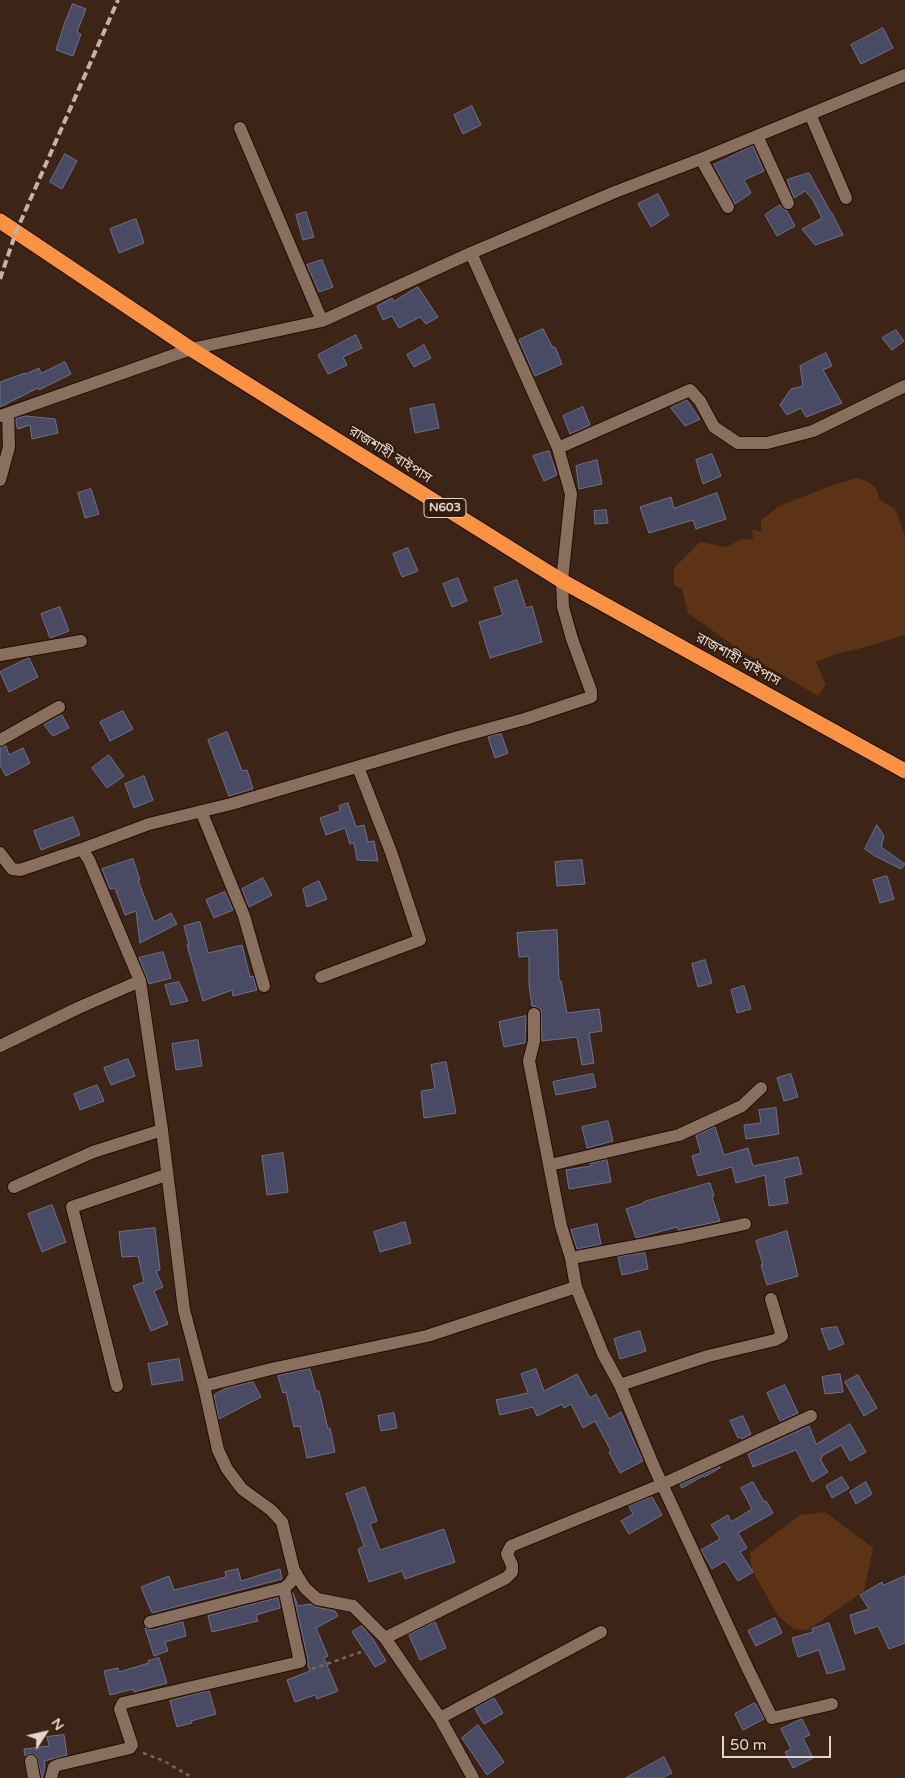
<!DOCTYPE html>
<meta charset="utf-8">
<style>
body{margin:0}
#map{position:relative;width:905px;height:1778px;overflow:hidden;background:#3c2516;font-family:"Varela Round",sans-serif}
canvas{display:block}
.north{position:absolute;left:20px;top:1708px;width:50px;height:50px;-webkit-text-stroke:4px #311c0d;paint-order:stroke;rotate:55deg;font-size:14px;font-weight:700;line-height:20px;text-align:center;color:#e4d5cb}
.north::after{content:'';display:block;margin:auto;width:18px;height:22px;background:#e4d5cb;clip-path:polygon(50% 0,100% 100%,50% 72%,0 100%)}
.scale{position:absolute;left:722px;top:1736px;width:109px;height:22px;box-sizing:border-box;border:2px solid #e4d5cb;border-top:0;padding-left:6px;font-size:15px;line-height:18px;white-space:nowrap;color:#e4d5cb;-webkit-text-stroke:4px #311c0d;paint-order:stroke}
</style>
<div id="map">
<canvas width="905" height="1778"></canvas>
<div class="north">N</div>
<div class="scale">50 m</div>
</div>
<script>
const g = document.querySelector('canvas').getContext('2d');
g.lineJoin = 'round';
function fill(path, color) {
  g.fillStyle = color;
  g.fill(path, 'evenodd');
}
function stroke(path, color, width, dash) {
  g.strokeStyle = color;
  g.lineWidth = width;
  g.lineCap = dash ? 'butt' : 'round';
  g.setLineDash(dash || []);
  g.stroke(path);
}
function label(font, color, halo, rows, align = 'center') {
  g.font = font + ' "Varela Round","Noto Sans Bengali",sans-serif';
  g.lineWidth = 4;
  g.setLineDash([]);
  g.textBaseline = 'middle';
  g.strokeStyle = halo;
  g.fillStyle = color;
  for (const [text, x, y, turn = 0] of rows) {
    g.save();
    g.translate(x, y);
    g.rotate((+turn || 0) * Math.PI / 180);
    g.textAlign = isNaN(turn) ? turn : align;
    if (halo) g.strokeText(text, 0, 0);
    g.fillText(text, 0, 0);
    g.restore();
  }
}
const water = new Path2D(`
 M857,478L867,481L876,488L880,500L895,509L905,535V635L858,649L836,654L816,662L826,684L818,696L735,647L688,613L682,589L674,585V568L700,542L726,547L743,539L753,540L752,529L761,532V520L779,506L833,485Z
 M825,1512L873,1548L864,1591L808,1630L794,1629L778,1616L752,1570L750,1553L800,1515Z`);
const building = new Path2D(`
 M73,4L86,9L77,32L81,34L73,56L56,50L65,22Z
 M883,28L893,48L861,64L851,45Z
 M472,106L481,125L463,134L454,115Z
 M753,146L764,171L744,180L751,193L735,204L714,165Z
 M65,154L77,161L62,189L50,182Z
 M809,173L831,213H832L843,235L815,245L802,229L822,218L813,200L805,191L794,198L787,180Z
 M658,194L669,215L651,227L638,204Z
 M780,205L783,209L787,211L795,226L777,236L765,215Z
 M306,212L314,237L303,240L296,215Z
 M136,219L144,243L119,253L110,229Z
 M322,260L333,287L319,292L307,265Z
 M418,287L438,317L426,324L420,317L399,328L392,316L383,320L377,306L392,298L394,301Z
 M543,329L553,348L555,347L562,364L535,376L519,340Z
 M896,330L904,341L892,350L882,338Z
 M356,335L362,348L343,357L347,365L328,374L318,355Z
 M424,345L431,358L414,367L407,355Z
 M826,353L832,366L823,370L842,403L806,417L801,408L787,415L780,405L791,389L803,386L800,366Z
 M65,362L71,374L39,390L38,388L0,407V382L25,373L26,374L39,368L41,373Z
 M687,400L700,419L685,426L671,408Z
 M434,404L439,428L415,433L410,409Z
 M583,407L590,425L570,434L563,416Z
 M26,416L55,419L58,433L32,439L30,425L18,429L16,425V419Z
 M549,451L557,475L544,481L533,456Z
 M712,454L721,476L703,484L696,460Z
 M597,460L602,484L579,489L576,466Z
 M91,489L99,514L85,518L78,493Z
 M717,493L726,519L696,529L693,520L649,533L640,507L671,497L674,508Z
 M606,510L608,523L595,524L594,511Z
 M408,548L418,571L402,577L393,554Z
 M458,578L467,601L452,607L443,584Z
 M517,580L526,608L532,606L542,642L490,658L479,622L503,615L494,588Z
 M60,607L69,631L50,638L41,614Z
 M29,658L38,677L9,692L0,672Z
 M123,711L133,729L110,741L100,722Z
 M62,715L69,728L53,736L44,725Z
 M227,732L242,771L247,770L253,789L229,796L208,740Z
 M501,734L508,753L495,758L488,737Z
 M6,746L9,755L23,748L30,763L6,776L0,765V748Z
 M109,755L124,776L107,788L92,768Z
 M144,776L153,800L134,808L125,784Z
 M348,803L356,827L364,825L368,842L374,841L378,861L357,860L354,843L350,844L345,828L326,835L320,818L340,811L339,806Z
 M73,817L80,835L41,850L34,831Z
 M877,825L884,836L881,847L905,864L901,869L875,856L865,849Z
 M133,859L140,880H138L154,922L171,913L177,924L140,943L136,911L125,915L115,888L110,889L102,869Z
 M582,860L585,884L557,886L555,862Z
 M887,876L894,899L880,903L873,880Z
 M263,878L272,895L249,907L242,889Z
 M319,881L327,899L307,907L303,889Z
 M225,892L233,910L214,918L206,900Z
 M200,922L208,953L242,945L250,977L253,976L257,990L233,996L232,990L203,1001L187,945H189L184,926Z
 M557,930L559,981H561L567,1013L599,1009L602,1031L589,1033L594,1063L582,1065L577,1037L542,1041L541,1010L538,1007L532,1006L529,985V956L519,957L517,933Z
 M163,952L171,978L149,984L139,958Z
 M705,960L712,983L698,987L692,964Z
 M179,982L188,1001L171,1005L165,985Z
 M744,986L751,1009L737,1013L731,990Z
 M526,1016L525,1043L504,1047L499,1022Z
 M198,1040L202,1066L176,1070L172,1044Z
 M128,1059L135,1076L111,1085L104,1068Z
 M446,1062L456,1113L424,1118L421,1091L435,1089L431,1065Z
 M593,1074L596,1087L556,1095L553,1082Z
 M791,1074L798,1097L784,1101L777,1078Z
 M97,1085L104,1101L80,1110L74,1094Z
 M776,1108L779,1134L746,1139L744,1125L761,1123L759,1110Z
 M608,1121L613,1141L587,1148L582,1127Z
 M715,1127L724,1155L748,1148L753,1166L798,1157L802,1174L784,1178L788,1203L769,1206L765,1175L736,1183L732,1167L698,1176L692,1156L701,1153L696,1136Z
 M283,1153L288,1192L267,1195L262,1156Z
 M607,1160L611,1182L569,1189L566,1170L591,1166L590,1164Z
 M710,1183L714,1196L712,1197L720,1221L678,1230L677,1227L636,1238L626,1209L644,1203V1202Z
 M52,1205L66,1242L42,1252L28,1214Z
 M405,1222L411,1243L380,1252L374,1232Z
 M597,1224L601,1244L577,1249L571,1230Z
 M155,1228L160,1270L156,1271L163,1287L154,1291L168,1324L151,1331L133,1286L144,1282L138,1256L122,1257L119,1232Z
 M787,1231L798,1276L767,1285L761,1265H763L756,1241Z
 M645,1253L648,1269L622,1275L618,1257Z
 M837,1327L844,1344L829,1350L821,1329Z
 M640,1331L646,1351L620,1359L614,1339Z
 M179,1359L183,1380L152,1385L148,1364Z
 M310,1369L316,1391H319L328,1429L330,1428L335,1452L307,1458L300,1426L294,1427L286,1392L283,1393L278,1376Z
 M536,1369L544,1391L577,1374L590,1398L596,1394L609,1419L621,1412L643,1461L620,1473L609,1452L611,1451L595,1421L583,1428L571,1404L564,1408L562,1404L537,1416L533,1407L500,1415L496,1400L528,1393L521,1374Z
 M840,1374L843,1392L825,1394L822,1377Z
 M858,1375L877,1408L864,1416L845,1382Z
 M253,1382L261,1397L219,1419L214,1395L224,1389Z
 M785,1385L798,1413L780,1421L767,1393Z
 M394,1413L397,1428L381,1431L378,1416Z
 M743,1416L751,1434L742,1439L741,1437L738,1438L730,1421Z
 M850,1424L866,1452L850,1461L841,1445L822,1456V1458L820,1459L828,1472L812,1482L796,1450L753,1467L748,1454L809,1426L816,1444Z
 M720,1467V1468L704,1477L703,1476L682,1488L680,1485Z
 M842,1477L849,1488L832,1498L826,1486Z
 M753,1482L764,1502L766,1501L773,1513L738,1533L747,1548L740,1552L753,1572L738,1581L725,1561L712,1569L701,1550L720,1539L711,1525L728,1515L731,1522L752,1509L741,1488Z
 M866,1482L872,1494L856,1504L850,1492Z
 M365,1487L377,1521L370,1524L380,1550L444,1529L455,1562L405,1579L402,1571L369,1582L358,1549L364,1546L346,1494Z
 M652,1497L662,1515L629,1534L621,1521L633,1514L629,1506Z
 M238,1569L241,1581L280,1569L282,1579L152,1613L141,1587L169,1576L174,1590L226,1577L225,1572Z
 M905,1576V1643L889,1649L878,1626L855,1634L850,1615L869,1609L860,1595L882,1582L883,1585Z
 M293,1593L298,1606L310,1604L315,1607L335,1611L338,1616L316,1628L328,1656L324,1658L338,1691L317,1699L315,1695L295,1702L287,1680L310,1671L308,1665V1660Z
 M278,1598L280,1608L256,1615L258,1621L212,1632L208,1616Z
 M775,1618L782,1633L756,1646L748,1631Z
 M183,1622L186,1636L165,1642L168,1651L154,1656L145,1628L152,1630Z
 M435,1622L446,1648L420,1660L409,1635Z
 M829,1623L845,1669L827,1674L819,1650L798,1657L792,1638L813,1632L812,1629Z
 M362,1626L373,1639L386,1661L375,1667L352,1632Z
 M159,1658L167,1683L134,1692L133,1689L110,1695L104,1671L118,1668L119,1672L149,1663L148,1661Z
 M209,1691L216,1714L191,1721L192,1723L177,1727L170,1701Z
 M494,1698L503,1713L484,1724L475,1709Z
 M755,1703L764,1719L743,1730L735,1714Z
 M802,1719L810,1735L803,1738L813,1758L793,1768L785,1752L791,1749L781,1729Z
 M478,1725L504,1762L487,1775L462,1738Z
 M64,1735L67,1755L44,1761L45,1768L42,1778L37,1756L30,1753L25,1756L24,1749L49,1746L47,1737Z
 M664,1757L672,1773L662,1778H626Z`);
const path = new Path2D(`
 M312,1669L361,1652
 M143,1753L164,1761L193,1778`);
const minor = new Path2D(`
 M810,114L846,198
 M240,128L322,321
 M757,136L788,203
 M701,159L728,207
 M0,416L191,349L322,321L471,253L615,192L701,159L905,75
 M558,448L690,390L700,401L714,427L738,443H767L813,431L905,386
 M0,480L9,447L8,414
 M0,655L81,641
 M0,740L59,707
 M201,811L244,916L264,986
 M82,849L149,824L231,804L455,738L525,719L591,697V691L572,639L563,607L562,581L571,494L558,448L471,253
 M0,853L12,869L20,870L82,849L89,860L140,981L162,1130L184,1310L204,1386L271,1369L427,1336L576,1287L603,1354L620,1385L654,1467L747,1667L772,1718L832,1704
 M321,977L420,940L391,852L358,767
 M534,1014V1041L529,1061L561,1226L571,1258L576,1287
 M0,1046L78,1008L140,981
 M550,1165L679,1135L742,1106L761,1088
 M14,1187L93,1152L162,1130
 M571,1258L684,1237L745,1224
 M620,1385L708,1356L775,1340L782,1336L771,1299
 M117,1386L72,1207L166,1175
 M204,1386L218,1450L227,1469L242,1489L271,1510L282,1522L294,1571L305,1588L317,1599L353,1606L385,1638L440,1718L473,1778
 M150,1622L284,1588
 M385,1638L506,1578L512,1572V1565L507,1554L511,1546L663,1484L811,1416
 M440,1718L601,1632
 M31,1761L34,1778
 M51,1778L54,1767L58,1765L130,1748L132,1745L120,1709L123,1703L300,1662L284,1588L290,1583L296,1573`);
const highway = new Path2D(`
 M0,221L191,349L562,581L905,771`);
const rail = new Path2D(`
 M0,279L16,232L118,0`);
const shields = [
 [445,508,42]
];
const shieldNames = [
 ["N603",445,508]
];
const streetNames = [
 ["রাজশাহী বাইপাস",390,455,32],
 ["রাজশাহী বাইপাস",738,660,29]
];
fill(water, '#5c3315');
fill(building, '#494b64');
stroke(building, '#6e708b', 1);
stroke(minor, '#220e02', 14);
stroke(highway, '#220e02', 17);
stroke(path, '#796558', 2.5, [4, 4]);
stroke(minor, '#896f5e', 12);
stroke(highway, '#f99245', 15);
stroke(rail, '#c3b2a7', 4, [8, 4]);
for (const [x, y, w] of shields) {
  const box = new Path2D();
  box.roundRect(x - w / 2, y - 9.5, w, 19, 4);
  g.fillStyle = '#311c0d';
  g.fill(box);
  stroke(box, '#e4d5cb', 1);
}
label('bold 12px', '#e4d5cb', null, shieldNames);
label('14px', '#e4d5cb', '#311c0d', streetNames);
</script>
